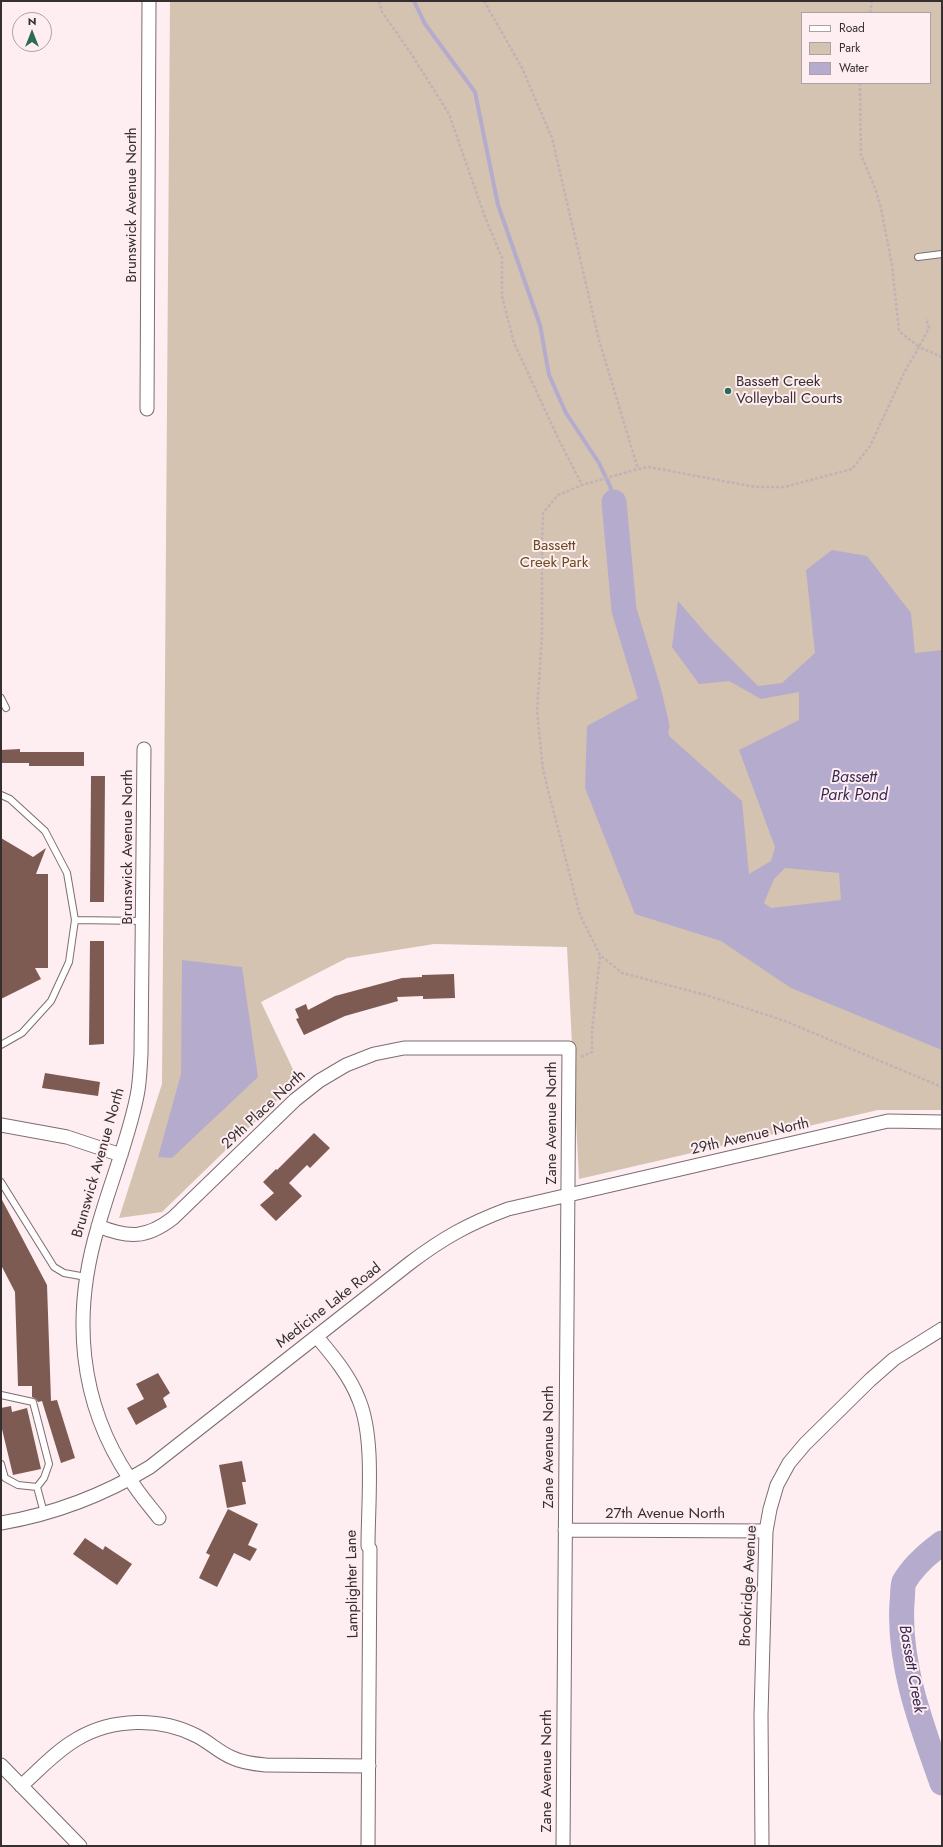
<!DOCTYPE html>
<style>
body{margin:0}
#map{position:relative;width:943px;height:1847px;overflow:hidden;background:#feedf1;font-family:Jost,sans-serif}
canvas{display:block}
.frame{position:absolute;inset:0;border:2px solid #352f30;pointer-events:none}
.legend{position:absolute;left:801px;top:12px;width:130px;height:72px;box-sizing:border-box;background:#feedf1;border:1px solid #aea1a4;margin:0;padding:5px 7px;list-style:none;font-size:12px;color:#352f30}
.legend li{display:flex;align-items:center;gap:8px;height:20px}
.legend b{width:20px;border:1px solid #aea1a4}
.north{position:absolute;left:12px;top:12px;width:40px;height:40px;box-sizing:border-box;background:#feedf1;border:1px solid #aea1a4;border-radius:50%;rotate:0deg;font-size:11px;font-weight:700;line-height:16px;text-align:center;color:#352f30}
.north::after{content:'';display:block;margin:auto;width:14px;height:18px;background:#2e6b57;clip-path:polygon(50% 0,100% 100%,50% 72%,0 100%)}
</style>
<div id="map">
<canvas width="943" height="1847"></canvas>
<div class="frame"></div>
<ul class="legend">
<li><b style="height:5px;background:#fff"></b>Road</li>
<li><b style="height:11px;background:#d4c3b0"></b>Park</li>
<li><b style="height:11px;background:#b5accd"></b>Water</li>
</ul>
<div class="north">N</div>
</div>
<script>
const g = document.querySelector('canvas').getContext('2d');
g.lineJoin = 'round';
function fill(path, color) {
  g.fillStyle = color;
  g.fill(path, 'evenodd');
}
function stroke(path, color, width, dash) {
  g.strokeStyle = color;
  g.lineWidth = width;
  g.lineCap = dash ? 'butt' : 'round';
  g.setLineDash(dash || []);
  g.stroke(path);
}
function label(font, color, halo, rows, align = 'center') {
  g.font = font + ' Jost,sans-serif';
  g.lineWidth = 4;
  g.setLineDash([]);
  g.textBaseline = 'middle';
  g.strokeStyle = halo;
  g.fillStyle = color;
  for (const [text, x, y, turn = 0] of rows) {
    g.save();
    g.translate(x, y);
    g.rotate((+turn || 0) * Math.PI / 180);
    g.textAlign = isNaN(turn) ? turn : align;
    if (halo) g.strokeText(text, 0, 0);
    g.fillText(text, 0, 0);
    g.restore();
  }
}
const green = new Path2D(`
 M170,1H942V1110H878L579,1179L567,947L434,944L347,958L261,1002L298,1080L162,1212L119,1218L162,1084ZM802,13H930V83H802Z`);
const water = new Path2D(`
 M832,550L867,556L911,613L915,653L942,650V1050L791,988L721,941L635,914L585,788L587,726L659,687L669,736L742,801L749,874L771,861L775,847L739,750L799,720V692L761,699L729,681L699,684L672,647L678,601L709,637L758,686L782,683L815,653L806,570ZM785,868L839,873L841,900L771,908L764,903L774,879Z
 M182,960L242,967L258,1077L172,1158L158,1157L181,1074Z`);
const stream = new Path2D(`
 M414,1L425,24L475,92L498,205L540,325L549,375L566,413L599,463L610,486L614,502`);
const river = new Path2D(`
 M614,502L624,610L649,692L657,726
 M942,1543C927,1554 913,1566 904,1582C902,1588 903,1597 902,1603C898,1664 922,1727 942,1783`);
const building = new Path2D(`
 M20,749V752H84V766H29V763H1V750Z
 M91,776H105L104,902H90Z
 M1,838L33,857L46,848L36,874H48V968H35L41,979L1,999Z
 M90,941H104V1044L89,1045Z
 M454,974L455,998L423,999V996L397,997L398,1001L345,1016L304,1035L296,1019L299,1018L295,1009L306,1004L308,1010L335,996L402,978L422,977V975Z
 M45,1073L100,1082L98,1096L42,1088Z
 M314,1133L330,1148L310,1168L307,1165L289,1183L302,1196L276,1221L260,1205L274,1193L263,1182L276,1169L277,1170Z
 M1,1198L47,1285L51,1401L57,1400L75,1458L61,1463L42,1401L38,1402L36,1399L32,1397V1386H18L15,1292L1,1265Z
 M158,1373L170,1393L163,1398L167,1407L136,1425L127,1408L144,1399L136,1384Z
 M11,1406L12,1412L27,1408L41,1469L13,1475L1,1425V1408Z
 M242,1461L246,1482H242L246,1504L227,1508L219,1465Z
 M228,1509L258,1524L248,1545L257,1549L250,1561L234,1553L217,1587L199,1578L210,1555L206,1553Z
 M85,1538L103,1550L105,1546L132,1564L117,1585L73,1554Z`);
const path = new Path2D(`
 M379,1L382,12L410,52L449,114L485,217L502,258V296L514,343L559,440L582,485
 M484,1L522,68L552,138L599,340L638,469
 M870,13L872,1
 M860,83L861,155L875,188L881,208L892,265L899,331L919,347L929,328L926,318
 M942,357L919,347L904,373L870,446L852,469L784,487H755L649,467L638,469L582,485L558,495L543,513L542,543V636L537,711L543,770L580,915L600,955L622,973L706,995L785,1021L942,1087
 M581,1057L592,1052V1031L600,956`);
const lane = new Path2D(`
 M918,257L942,254
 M1,698L6,708
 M1,795L10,799L45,831L67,873L75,920L69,962L51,1001L22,1033L1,1045
 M75,920L143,921
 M1,1182L54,1267L64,1273L86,1277
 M1,1395L33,1402L49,1464L44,1478L37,1487
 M1,1464L5,1478L18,1485L37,1487
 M37,1487L44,1513`);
const street = new Path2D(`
 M147,409L149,1
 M144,749L141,1054C140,1068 140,1082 137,1096C128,1141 110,1183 98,1227C72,1314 78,1402 130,1479C138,1493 149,1505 159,1518
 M1,1125L67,1137L121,1155
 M98,1226C128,1238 146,1239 173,1218L295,1100L319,1081L346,1065L374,1054L404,1048H569L563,1846
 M317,1337C333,1356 350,1376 359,1400C375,1439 368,1503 368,1546L370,1549L368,1846
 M1,1523C54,1514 104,1495 150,1467L410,1263C443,1238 468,1224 508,1209L888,1121L942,1122
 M565,1530L766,1531
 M1,1765L80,1846
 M21,1786C39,1770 56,1751 77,1739C112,1718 161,1717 197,1736C209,1742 220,1753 233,1758C243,1763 255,1764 266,1765L369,1766
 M762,1846L761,1715L766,1531L770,1509L777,1485L789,1463L805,1444L870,1380L894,1359L942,1329`);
const markers = [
 [728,391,4,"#2e6b57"]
];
const streetNames = [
 ["Brunswick Avenue North",132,205,-90],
 ["Brunswick Avenue North",128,847,-90],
 ["29th Place North",264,1110,-43],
 ["Zane Avenue North",552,1123,-90],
 ["29th Avenue North",750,1137,-13],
 ["Brunswick Avenue North",99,1163,-74],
 ["Medicine Lake Road",329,1306,-38],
 ["Zane Avenue North",549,1447,-90],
 ["27th Avenue North",665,1514],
 ["Lamplighter Lane",353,1584,-91],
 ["Brookridge Avenue",749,1586,-87],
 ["Zane Avenue North",547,1771,-90]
];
const poiNames = [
 ["Bassett Creek",736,382],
 ["Volleyball Courts",736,399]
];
const parkNames = [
 ["Bassett",554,546],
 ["Creek Park",554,563]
];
const waterNames = [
 ["Bassett",854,778],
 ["Park Pond",854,796],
 ["Bassett Creek",911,1669,80]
];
fill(green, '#d4c3b0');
fill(water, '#b5accd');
stroke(stream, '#b5accd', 4);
stroke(river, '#b5accd', 25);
fill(building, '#7d5b52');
stroke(lane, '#7c6d70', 8);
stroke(street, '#7c6d70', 15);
stroke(path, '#c0b3b6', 2.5, [3, 2]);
stroke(lane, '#fff', 6);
stroke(street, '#fff', 13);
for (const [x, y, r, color] of markers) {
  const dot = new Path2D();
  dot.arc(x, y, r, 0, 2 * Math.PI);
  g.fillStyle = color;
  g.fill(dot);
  stroke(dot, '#feedf1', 1.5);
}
label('15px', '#352f30', '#feedf1', streetNames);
label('15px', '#352f30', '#feedf1', poiNames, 'left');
label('15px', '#6d491b', '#feedf1', parkNames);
label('italic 16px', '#382955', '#feedf1', waterNames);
</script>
